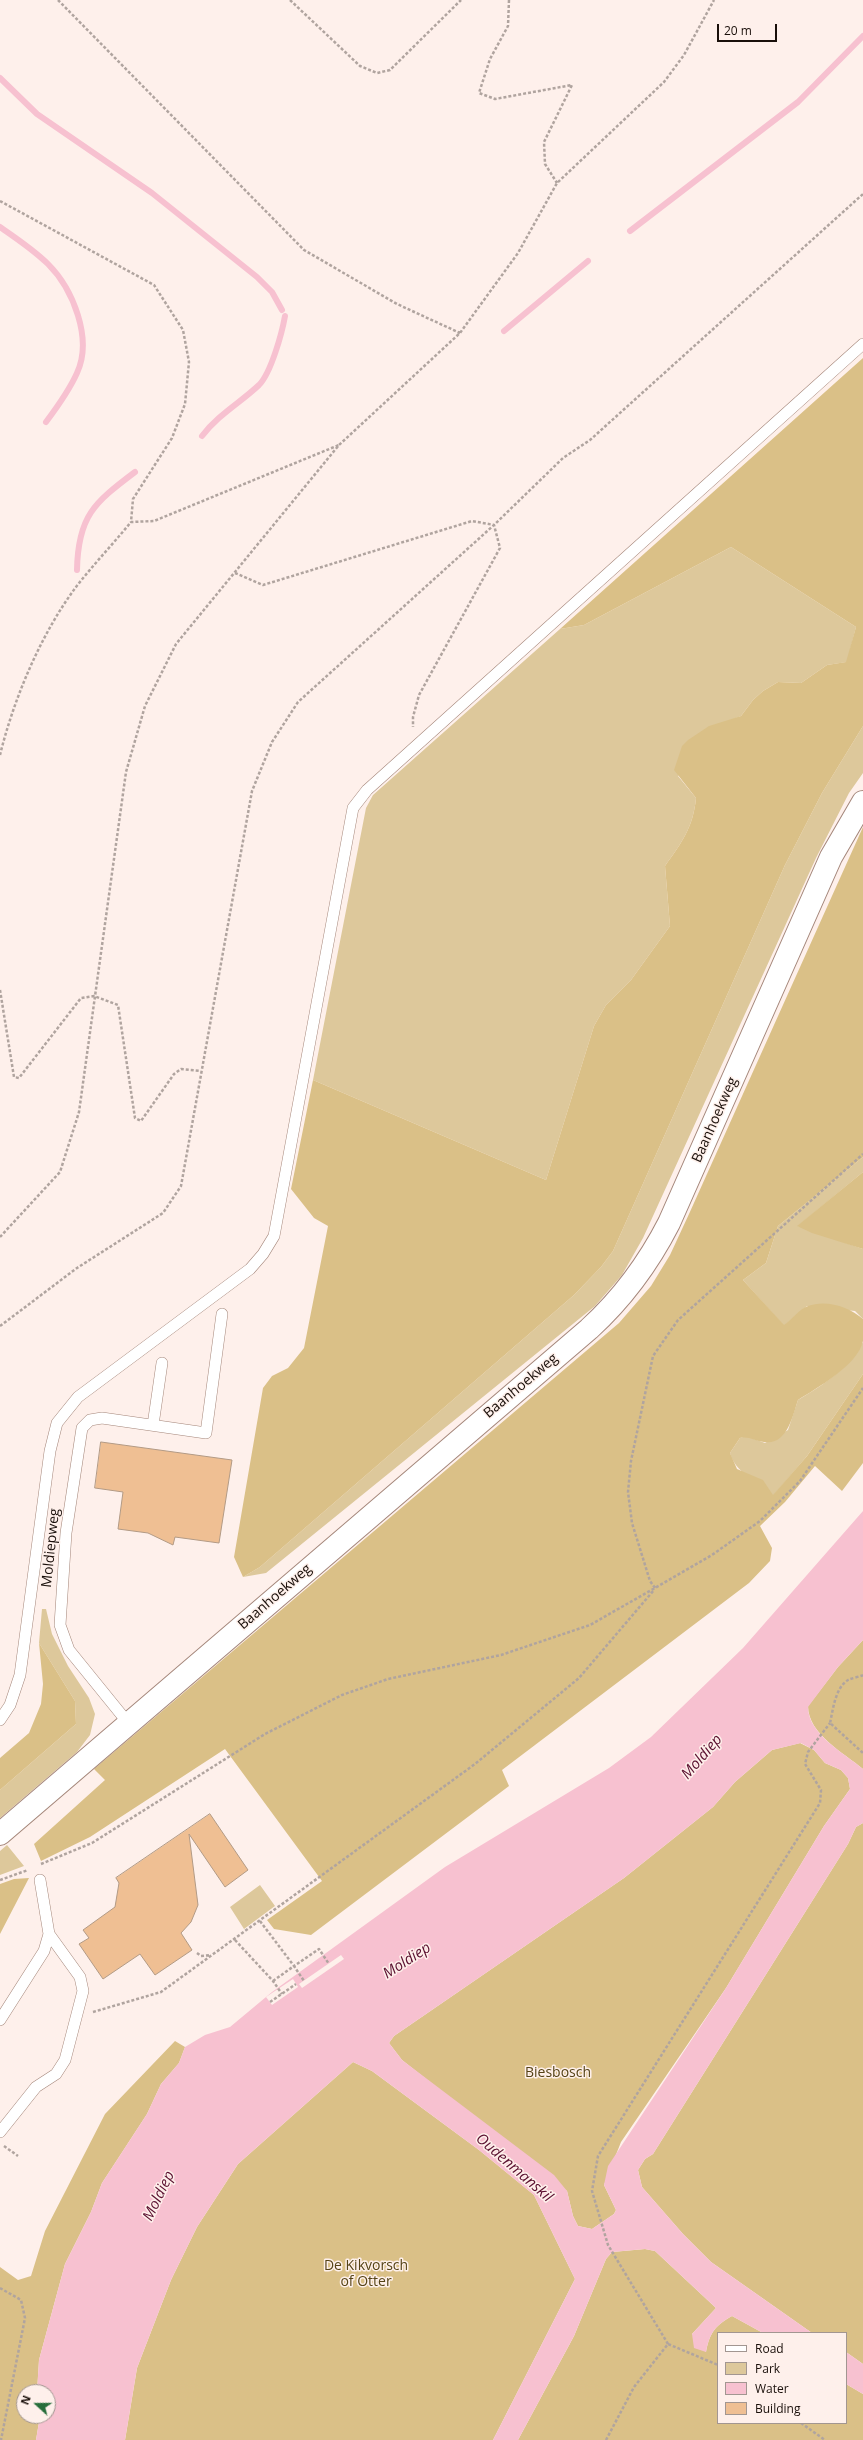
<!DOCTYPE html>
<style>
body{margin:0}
#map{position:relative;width:863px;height:2440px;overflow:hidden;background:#fef0eb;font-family:"Open Sans",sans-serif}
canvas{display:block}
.legend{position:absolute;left:717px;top:2332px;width:130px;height:92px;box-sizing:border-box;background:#fef0eb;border:1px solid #a29691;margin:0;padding:5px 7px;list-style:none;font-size:12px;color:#190f0a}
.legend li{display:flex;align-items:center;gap:8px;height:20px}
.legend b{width:20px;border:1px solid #a29691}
.north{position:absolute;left:16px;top:2384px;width:40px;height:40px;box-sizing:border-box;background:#fef0eb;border:1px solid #a29691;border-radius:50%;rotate:291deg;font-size:11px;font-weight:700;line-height:16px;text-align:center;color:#190f0a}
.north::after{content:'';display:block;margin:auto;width:14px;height:18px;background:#276e3b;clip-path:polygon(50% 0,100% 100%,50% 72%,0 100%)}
.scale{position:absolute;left:717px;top:24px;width:60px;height:18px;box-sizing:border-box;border:2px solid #190f0a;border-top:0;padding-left:5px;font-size:12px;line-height:14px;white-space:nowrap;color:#190f0a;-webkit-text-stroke:3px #fef0eb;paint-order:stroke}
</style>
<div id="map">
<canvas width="863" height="2440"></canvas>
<ul class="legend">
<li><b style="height:5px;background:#fff"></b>Road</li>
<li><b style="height:11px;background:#ddc89b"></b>Park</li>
<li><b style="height:11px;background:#f7c1d0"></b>Water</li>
<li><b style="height:11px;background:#efbf93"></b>Building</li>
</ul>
<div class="north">N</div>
<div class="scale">20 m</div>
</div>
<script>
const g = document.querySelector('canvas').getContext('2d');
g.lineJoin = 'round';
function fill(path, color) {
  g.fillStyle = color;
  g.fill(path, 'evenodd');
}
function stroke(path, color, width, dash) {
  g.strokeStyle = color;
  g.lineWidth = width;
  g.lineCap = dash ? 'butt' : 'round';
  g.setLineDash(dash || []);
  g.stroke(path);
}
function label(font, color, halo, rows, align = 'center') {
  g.font = font + ' "Open Sans",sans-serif';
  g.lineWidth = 3;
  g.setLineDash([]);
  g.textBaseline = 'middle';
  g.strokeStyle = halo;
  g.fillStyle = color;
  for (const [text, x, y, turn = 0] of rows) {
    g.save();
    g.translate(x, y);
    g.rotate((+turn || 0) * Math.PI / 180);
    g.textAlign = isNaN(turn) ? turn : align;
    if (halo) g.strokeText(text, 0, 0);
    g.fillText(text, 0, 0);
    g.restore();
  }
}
const green = new Path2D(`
 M731,547L856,627L847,662L827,665L801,683L778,682L763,691L753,700L741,716L734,719L678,776L696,798C693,828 682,842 665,866L670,926L631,980L606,1005L594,1026L546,1180L313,1080L366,808L373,795L560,629L584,625Z
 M863,726V773L849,793L816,858L643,1238L622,1275L595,1306L266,1573L243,1577L260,1567L574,1295L601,1267L613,1251L785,865L822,793Z
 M863,1157V1172L798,1226L863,1249V1319L855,1311L807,1306L784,1326L743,1280L766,1263L778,1226Z
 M863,1342V1374L807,1456L773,1496C758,1483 735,1472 730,1453L740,1438L746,1436L765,1443L788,1430L798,1400C825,1384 847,1369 863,1342Z
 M42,1609H46L52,1634L68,1666L89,1698L95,1714L90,1735L77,1752L0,1818V1790L76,1724L75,1701L39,1643Z
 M7,1845L24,1866L0,1875V1851Z
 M260,1885L275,1906L244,1929L230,1907Z`);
const forest = new Path2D(`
 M863,358V726L822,793L785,865L613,1251L601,1267L574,1295L260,1567L243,1577L234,1557L263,1388L272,1376L288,1368L304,1348L328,1226L314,1218L291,1189L313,1080L546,1180L594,1026L606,1005L631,980L670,926L665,866C682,842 693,828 696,798L674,770L682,746L688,740L709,726L741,716L753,700L763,691L778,682L801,683L827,665L846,662L856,627L731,547L584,625L560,629Z
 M863,827V1157L778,1226L766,1263L743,1280L784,1325C792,1320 799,1309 808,1306C826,1299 850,1307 863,1319C863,1326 863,1335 863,1341C858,1365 817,1388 798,1400C793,1415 787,1446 764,1442C755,1441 749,1436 740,1438L730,1453L737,1469L763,1480L773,1495L807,1456L863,1374V1463L842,1491L815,1466L785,1502L760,1526L772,1548L770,1561L749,1583L502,1770L509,1786L311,1935L274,1929L267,1920L322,1881L225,1749L90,1837L41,1861L34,1844L105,1780L94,1769L619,1323L651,1286L670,1255L689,1214Z
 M863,1172V1249L812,1233L797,1226Z
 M863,1640V1769C844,1753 808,1734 808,1706L838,1667Z
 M39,1643L75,1701L76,1724L0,1790V1758L29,1733L41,1704L43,1684Z
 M800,1743L814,1750L825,1763L841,1770L848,1778L850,1789L824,1826L726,1988L621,2142L604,2185L616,2210L614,2214L592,2229L578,2226L573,2216L567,2191L402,2060L389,2043L394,2036L624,1878L713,1807L735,1782L772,1750Z
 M863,1823V2364L846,2352V2333H812L711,2262L683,2234L642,2187L638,2170L645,2159L653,2154L848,1844L856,1827Z
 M29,1878L0,1934V1884L14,1879Z
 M175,2041L185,2047L179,2063L161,2084L147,2114L102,2183L91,2212L65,2264L39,2360L37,2392H24V2416H40L36,2440H0V2267L18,2280L31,2276L45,2231L105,2114Z
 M353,2062L372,2071L479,2150L534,2195L575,2279L493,2440H125L137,2368L171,2280L197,2227L238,2164Z
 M645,2249L655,2251L716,2308L692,2334L706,2352C710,2332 715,2326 732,2316L763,2333H718V2423H846V2384L863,2394V2440H518L574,2336L606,2259L612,2252Z`);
const water = new Path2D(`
 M863,1511V1640L838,1667L808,1707C808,1734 844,1753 863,1769V1823L856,1827L848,1844L653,2154L645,2159L638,2170L642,2187L683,2234L711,2262L812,2333H763L732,2316C715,2326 710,2332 706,2352L694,2348L692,2334L716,2308L655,2251L645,2249L612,2252L606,2259L574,2336L518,2440H493L575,2279L534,2195L479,2150L372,2071L353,2062L238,2164L197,2227L171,2280L137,2368L125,2440H36L40,2416H48V2392H37L39,2360L65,2264L91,2212L102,2183L147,2114L161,2084L179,2063L185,2047L205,2035L230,2027L272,1992L445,1867L609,1768L651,1737L743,1648ZM801,1743L814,1750L825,1763L841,1770L848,1778L850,1789L824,1826L726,1988L608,2166L604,2185L616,2210L614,2214L592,2229L578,2226L573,2216L567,2191L554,2175L402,2060L389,2043L394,2036L624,1878L713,1807L735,1782L772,1750Z
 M846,2352L863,2364V2394L846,2384Z`);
const pier = new Path2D(`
 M341,1955L344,1959L302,1988L299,1984Z
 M293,1979L298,1987L272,2005L266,1997Z`);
const stream = new Path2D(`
 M0,78L37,114L152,193L257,277L272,292L282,310
 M0,227C16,238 34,250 48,264C73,289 93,339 77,373C69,391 58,406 46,422
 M630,231L798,102L863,36
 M504,331L588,261
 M202,436C219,414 240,403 259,385C271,373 282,333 285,316
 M77,570C78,516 94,503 135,472`);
const building = new Path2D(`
 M101,1442L232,1460L219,1543L175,1537L173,1545L148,1533L118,1529L123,1492L95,1488Z
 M210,1814L248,1870L225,1887L189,1834L198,1905L191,1922L181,1933L192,1950L155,1975L140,1954L103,1979L79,1944L89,1938L83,1930L115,1907L119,1883L116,1878Z`);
const path = new Path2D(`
 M58,0L304,250L397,304L460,333
 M290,0L360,66L377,73L390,70L461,0
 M509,0L508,26L490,59L479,93L495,99L572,85L544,142L545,164L557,183
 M0,201L154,285L183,330L189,362L185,404L172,438L133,499L131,522L154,521L339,445
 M235,573L263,585L472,521L494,525L500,548L419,695L413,717V727
 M0,755C14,698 41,634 76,587C93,565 113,544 131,522
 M0,990L14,1077L19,1078L81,998L94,996L118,1005L135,1118L141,1121L174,1074L181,1069L200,1071
 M0,1237L60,1172L79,1112L126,772L145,706L176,644L339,445L460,333L518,253L557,183L664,82L684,55L714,0
 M0,1326L77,1268L163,1213L181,1186L252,791L272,742L298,702L494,525L563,458L590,440L863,194
 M655,1588L650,1581L632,1523L628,1492L631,1461L653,1356L678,1320L863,1154
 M863,1675C859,1677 852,1678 848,1680C835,1688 833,1710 830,1723L863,1753
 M41,1864L92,1843L265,1734L342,1695L388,1679L501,1655L590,1625L655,1588L712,1555L760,1521L800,1481L863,1388
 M0,1880L28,1870
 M260,1921L294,1966L319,1949L329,1964
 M235,1940L273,1981L282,1994
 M197,1953L201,1956L211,1955
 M273,1981L294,1966L304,1981
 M270,2002L296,1984
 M93,2012L161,1992L475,1764L579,1678L654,1590
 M4,2146L18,2156
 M0,2288L21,2300L25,2318L1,2440
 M668,2344L608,2245L592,2191L598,2156L820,1803L821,1790L805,1764L808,1752L830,1723
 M801,2423L825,2440
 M606,2440L634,2387L668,2344L718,2365`);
const service = new Path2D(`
 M153,1425L162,1363
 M0,1720L10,1705L20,1675L50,1451L57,1423L78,1397L250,1269L263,1254L274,1236L353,808L367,790L863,344
 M129,1724L69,1650L60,1625L66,1533L82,1428L90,1420L102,1418L206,1433L222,1314
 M0,2020L44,1951L49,1934
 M0,2132L36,2087L56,2074L65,2060L83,1991L80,1977L49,1934L40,1880`);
const tertiary = new Path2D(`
 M0,1834L589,1329C623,1298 648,1264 669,1223L831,857L863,802`);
const streetNames = [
 ["Baanhoekweg",715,1120,-66],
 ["Baanhoekweg",521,1386,-40],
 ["Moldiepweg",51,1548,-84],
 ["Baanhoekweg",275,1597,-41]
];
const parkNames = [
 ["Biesbosch",558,2073],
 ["De Kikvorsch",366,2266],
 ["of Otter",366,2282]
];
const waterNames = [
 ["Moldiep",702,1757,-49],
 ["Moldiep",407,1961,-33],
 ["Oudenmanskil",514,2168,41],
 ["Moldiep",159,2196,-64]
];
fill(green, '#ddc89b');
fill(forest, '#dac087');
fill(water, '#f7c1d0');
fill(pier, '#fef0eb');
stroke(stream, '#f7c1d0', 6);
fill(building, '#efbf93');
stroke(building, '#b29a85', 1);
stroke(service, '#a4867a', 12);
stroke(tertiary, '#a4867a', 24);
stroke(path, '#b0a49f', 2.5, [3, 2]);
stroke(service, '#fff', 11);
stroke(tertiary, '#fff', 22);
label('14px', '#190f0a', '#fef0eb', streetNames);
label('14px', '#554316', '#fef0eb', parkNames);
label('italic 15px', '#5a0f2f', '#fef0eb', waterNames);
</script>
